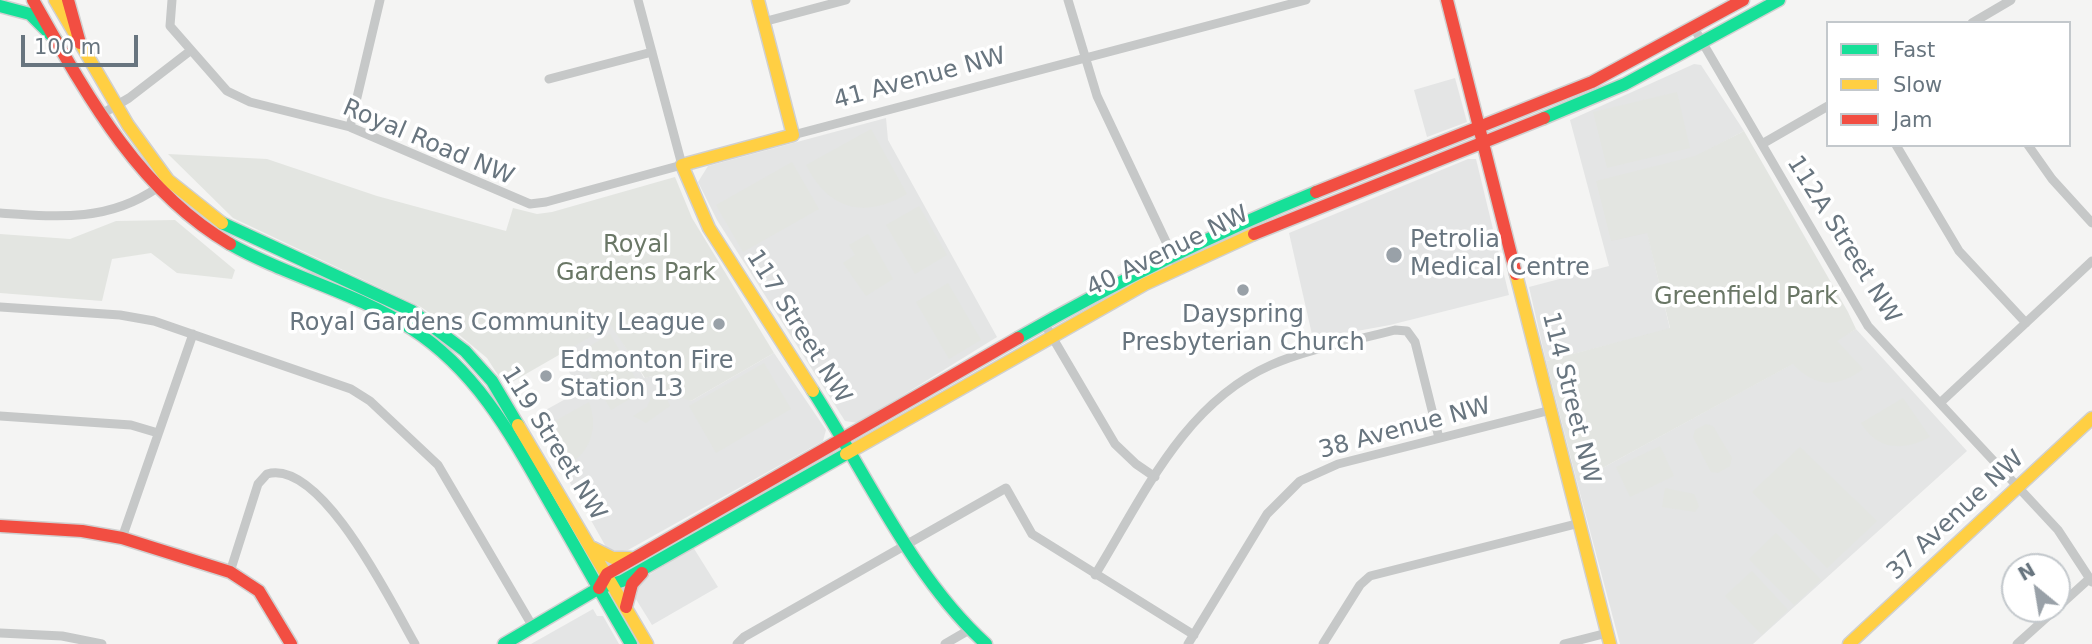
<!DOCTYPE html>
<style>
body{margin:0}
#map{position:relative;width:2092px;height:644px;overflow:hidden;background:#f4f4f3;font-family:"DejaVu Sans",sans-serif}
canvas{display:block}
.legend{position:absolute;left:1826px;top:21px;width:245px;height:126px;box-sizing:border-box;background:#fff;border:2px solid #c3c8cc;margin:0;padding:9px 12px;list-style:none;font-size:21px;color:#68757f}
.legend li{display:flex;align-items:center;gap:14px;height:35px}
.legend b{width:35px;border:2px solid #c3c8cc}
.north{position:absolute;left:2001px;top:553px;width:70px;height:70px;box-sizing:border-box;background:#fff;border:2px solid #c3c8cc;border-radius:50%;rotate:330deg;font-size:19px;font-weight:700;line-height:28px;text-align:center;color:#68757f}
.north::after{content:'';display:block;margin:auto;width:24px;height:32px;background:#99a1a8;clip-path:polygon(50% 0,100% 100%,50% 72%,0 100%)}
.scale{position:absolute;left:21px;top:35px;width:117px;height:32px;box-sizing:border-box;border:4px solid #68757f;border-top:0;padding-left:9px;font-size:21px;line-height:24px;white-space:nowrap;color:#68757f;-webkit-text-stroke:5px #fff;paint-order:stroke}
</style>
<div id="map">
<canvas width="2092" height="644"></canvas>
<ul class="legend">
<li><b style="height:9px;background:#16e098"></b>Fast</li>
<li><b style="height:9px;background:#ffcf43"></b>Slow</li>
<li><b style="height:9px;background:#f24e42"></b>Jam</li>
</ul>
<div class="north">N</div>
<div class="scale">100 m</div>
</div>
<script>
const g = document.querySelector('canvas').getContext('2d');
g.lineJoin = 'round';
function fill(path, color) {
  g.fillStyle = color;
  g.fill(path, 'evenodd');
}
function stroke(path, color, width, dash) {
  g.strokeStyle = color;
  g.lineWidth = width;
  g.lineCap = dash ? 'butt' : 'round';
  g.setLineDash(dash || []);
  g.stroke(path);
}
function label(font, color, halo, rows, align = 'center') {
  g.font = font + ' "DejaVu Sans",sans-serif';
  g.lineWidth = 7;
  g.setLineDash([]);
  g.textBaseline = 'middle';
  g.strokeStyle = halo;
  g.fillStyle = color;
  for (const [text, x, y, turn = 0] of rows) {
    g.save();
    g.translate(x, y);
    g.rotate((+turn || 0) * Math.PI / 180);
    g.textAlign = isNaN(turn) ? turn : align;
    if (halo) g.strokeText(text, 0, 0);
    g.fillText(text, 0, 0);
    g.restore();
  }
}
const built = new Path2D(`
 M1694,64L1701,65L1744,131L1637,188L1670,329L1546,361L1529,287L1609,266L1570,120Z
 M1455,78L1467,122L1427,137L1414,90Z
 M886,118L888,140L997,337L858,423L845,421L717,220L698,182L708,166Z
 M1468,159H1476L1509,295L1390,325L1313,339L1289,233Z
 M612,324L644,378L652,376L691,401L774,353L826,430L823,441L628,550L618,552L606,547L533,417L580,391L559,354Z
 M1856,329L1967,451L1753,644H1620L1577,482Z
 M693,547L718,587L652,625L634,596L638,582Z
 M593,609L597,616H603L619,644H531Z`);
const green = new Path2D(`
 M1677,92L1690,148L1607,168L1593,112Z
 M871,129L907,194C864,219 829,210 806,165Z
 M1744,131L1848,312L1856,329L1837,341L1863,369C1838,388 1815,388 1793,364L1577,482L1546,361L1670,328L1647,233L1611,241L1596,181L1695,156Z
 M168,154L267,159L377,196L506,231L513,208L537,214L552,212L675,177L692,218L774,353L691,401L664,392L652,376L645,378L611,325L505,386L487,358L451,328L421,307L233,218Z
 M792,162L819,209L743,252L716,205Z
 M919,206L947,255L915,274L886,225Z
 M175,220L235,270L232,279L177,273L151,253L112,259L102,301L0,293V234L70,239L116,221Z
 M868,234L893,279L866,296L843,263L855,255L849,245Z
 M948,283L981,340L949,359L916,302Z
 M610,334L643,391L611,410L578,353Z
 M764,363L791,409L716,453L689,406Z
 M653,393L666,397L670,406L646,423L633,416L647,407Z
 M1903,398L1930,437C1904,451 1878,451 1861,423Z
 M589,402C598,426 592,449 571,463L551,429L553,422Z
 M1706,424L1713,426L1732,458L1730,466L1718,473L1711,472L1693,437L1695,430Z
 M1660,446L1674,476L1630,497L1616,467Z
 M1800,447L1877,521L1827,568L1752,492Z
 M1665,488L1694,494L1699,506L1695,512L1662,507Z
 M1776,533L1821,580L1794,605L1749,559Z
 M1752,571L1788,610L1762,635L1725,596Z`);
const street = new Path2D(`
 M172,0L170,26L227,91L250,102L350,127L530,204L546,202L682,165L638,0
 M1068,0L1097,96L1178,267
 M763,22L846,0
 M1972,23L2011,0
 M1694,28L1868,326L2058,530L2092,582
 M549,79L652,52
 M100,115L129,98L190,51
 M350,127L380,0
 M793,135L1306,0
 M1762,144L1828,106
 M1896,145L1959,251L2026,323
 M2028,145L2052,179L2092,223
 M0,213C57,217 108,222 157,188
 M0,307L120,315L154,321L351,389L370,401L438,465L533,627
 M1044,323L1115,444L1136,464L1155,477
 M1940,403L2092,261
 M0,416L131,425L158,433
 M122,538L193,334
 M230,572L258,484L267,474C322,458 393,606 415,644
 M1095,575C1143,497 1183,404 1271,365C1310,348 1354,341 1395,330L1407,331L1415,342L1439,438
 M2057,608L2090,578
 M0,633L62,636L102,644
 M737,644L744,637L1006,488L1032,534L1194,635
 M945,644L969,630
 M1188,644L1267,514L1300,481L1338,464L1551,410
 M1323,644L1360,585L1370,576L1580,523
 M1564,644L1607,633
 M2017,644L2056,609`);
const fast = new Path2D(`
 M0,6L30,14L56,40
 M1544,118L1625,84L1779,0
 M222,223L412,311L465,351L492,381L518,425
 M230,244C288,277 356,292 412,329C480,373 515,442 554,510C580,555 605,600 631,644
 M1018,338C1114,283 1213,234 1316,192
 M813,391C867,475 913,578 986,644
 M504,644L599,588L622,581L846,454`);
const slow = new Path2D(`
 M55,0L128,125L168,180L222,223
 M758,0L793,135L682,165L709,228L813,391
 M1516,274L1610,644
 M518,425L647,644
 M846,454L1145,284L1254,234
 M593,548L613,558H631
 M1849,644L2092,418`);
const jam = new Path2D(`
 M33,0C84,90 137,190 230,244
 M68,0L80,43
 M1447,0L1516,274
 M1316,192L1592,82L1743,0
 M1254,234L1544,118
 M0,526L82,531L122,538L230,572L259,591L291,644
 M599,588L607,574L1018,338
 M626,607L632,584L642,573`);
const markers = [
 [1394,255,9,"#99a1a8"],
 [1243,290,7,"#99a1a8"],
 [719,324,7,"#99a1a8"],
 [546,376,7,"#99a1a8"]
];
const streetNames = [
 ["41 Avenue NW",920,79,-15],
 ["Royal Road NW",428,143,23],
 ["112A Street NW",1843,240,58],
 ["40 Avenue NW",1168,252,-26],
 ["117 Street NW",798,327,58],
 ["114 Street NW",1570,398,76],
 ["38 Avenue NW",1405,429,-15],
 ["119 Street NW",553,444,58],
 ["37 Avenue NW",1956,516,-43]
];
const poiNames = [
 ["Petrolia",1410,241],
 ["Medical Centre",1410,269],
 ["Dayspring",1243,316,"center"],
 ["Presbyterian Church",1243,344,"center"],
 ["Royal Gardens Community League",705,324,"right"],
 ["Edmonton Fire",560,362],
 ["Station 13",560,390]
];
const parkNames = [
 ["Royal",636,246],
 ["Gardens Park",636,274],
 ["Greenfield Park",1746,298]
];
fill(built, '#e4e5e5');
fill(green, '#e3e5e1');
stroke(fast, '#d0d0d0', 15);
stroke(slow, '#d0d0d0', 15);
stroke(jam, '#d0d0d0', 15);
stroke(street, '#c6c8c8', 9);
stroke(fast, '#16e098', 12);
stroke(slow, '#ffcf43', 12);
stroke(jam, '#f24e42', 12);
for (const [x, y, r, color] of markers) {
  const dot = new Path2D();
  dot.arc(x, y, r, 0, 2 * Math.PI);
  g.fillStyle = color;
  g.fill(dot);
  stroke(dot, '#fff', 2.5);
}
label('24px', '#68757f', '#fff', streetNames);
label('24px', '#68757f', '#fff', poiNames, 'left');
label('24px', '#6a7766', '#fff', parkNames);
</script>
